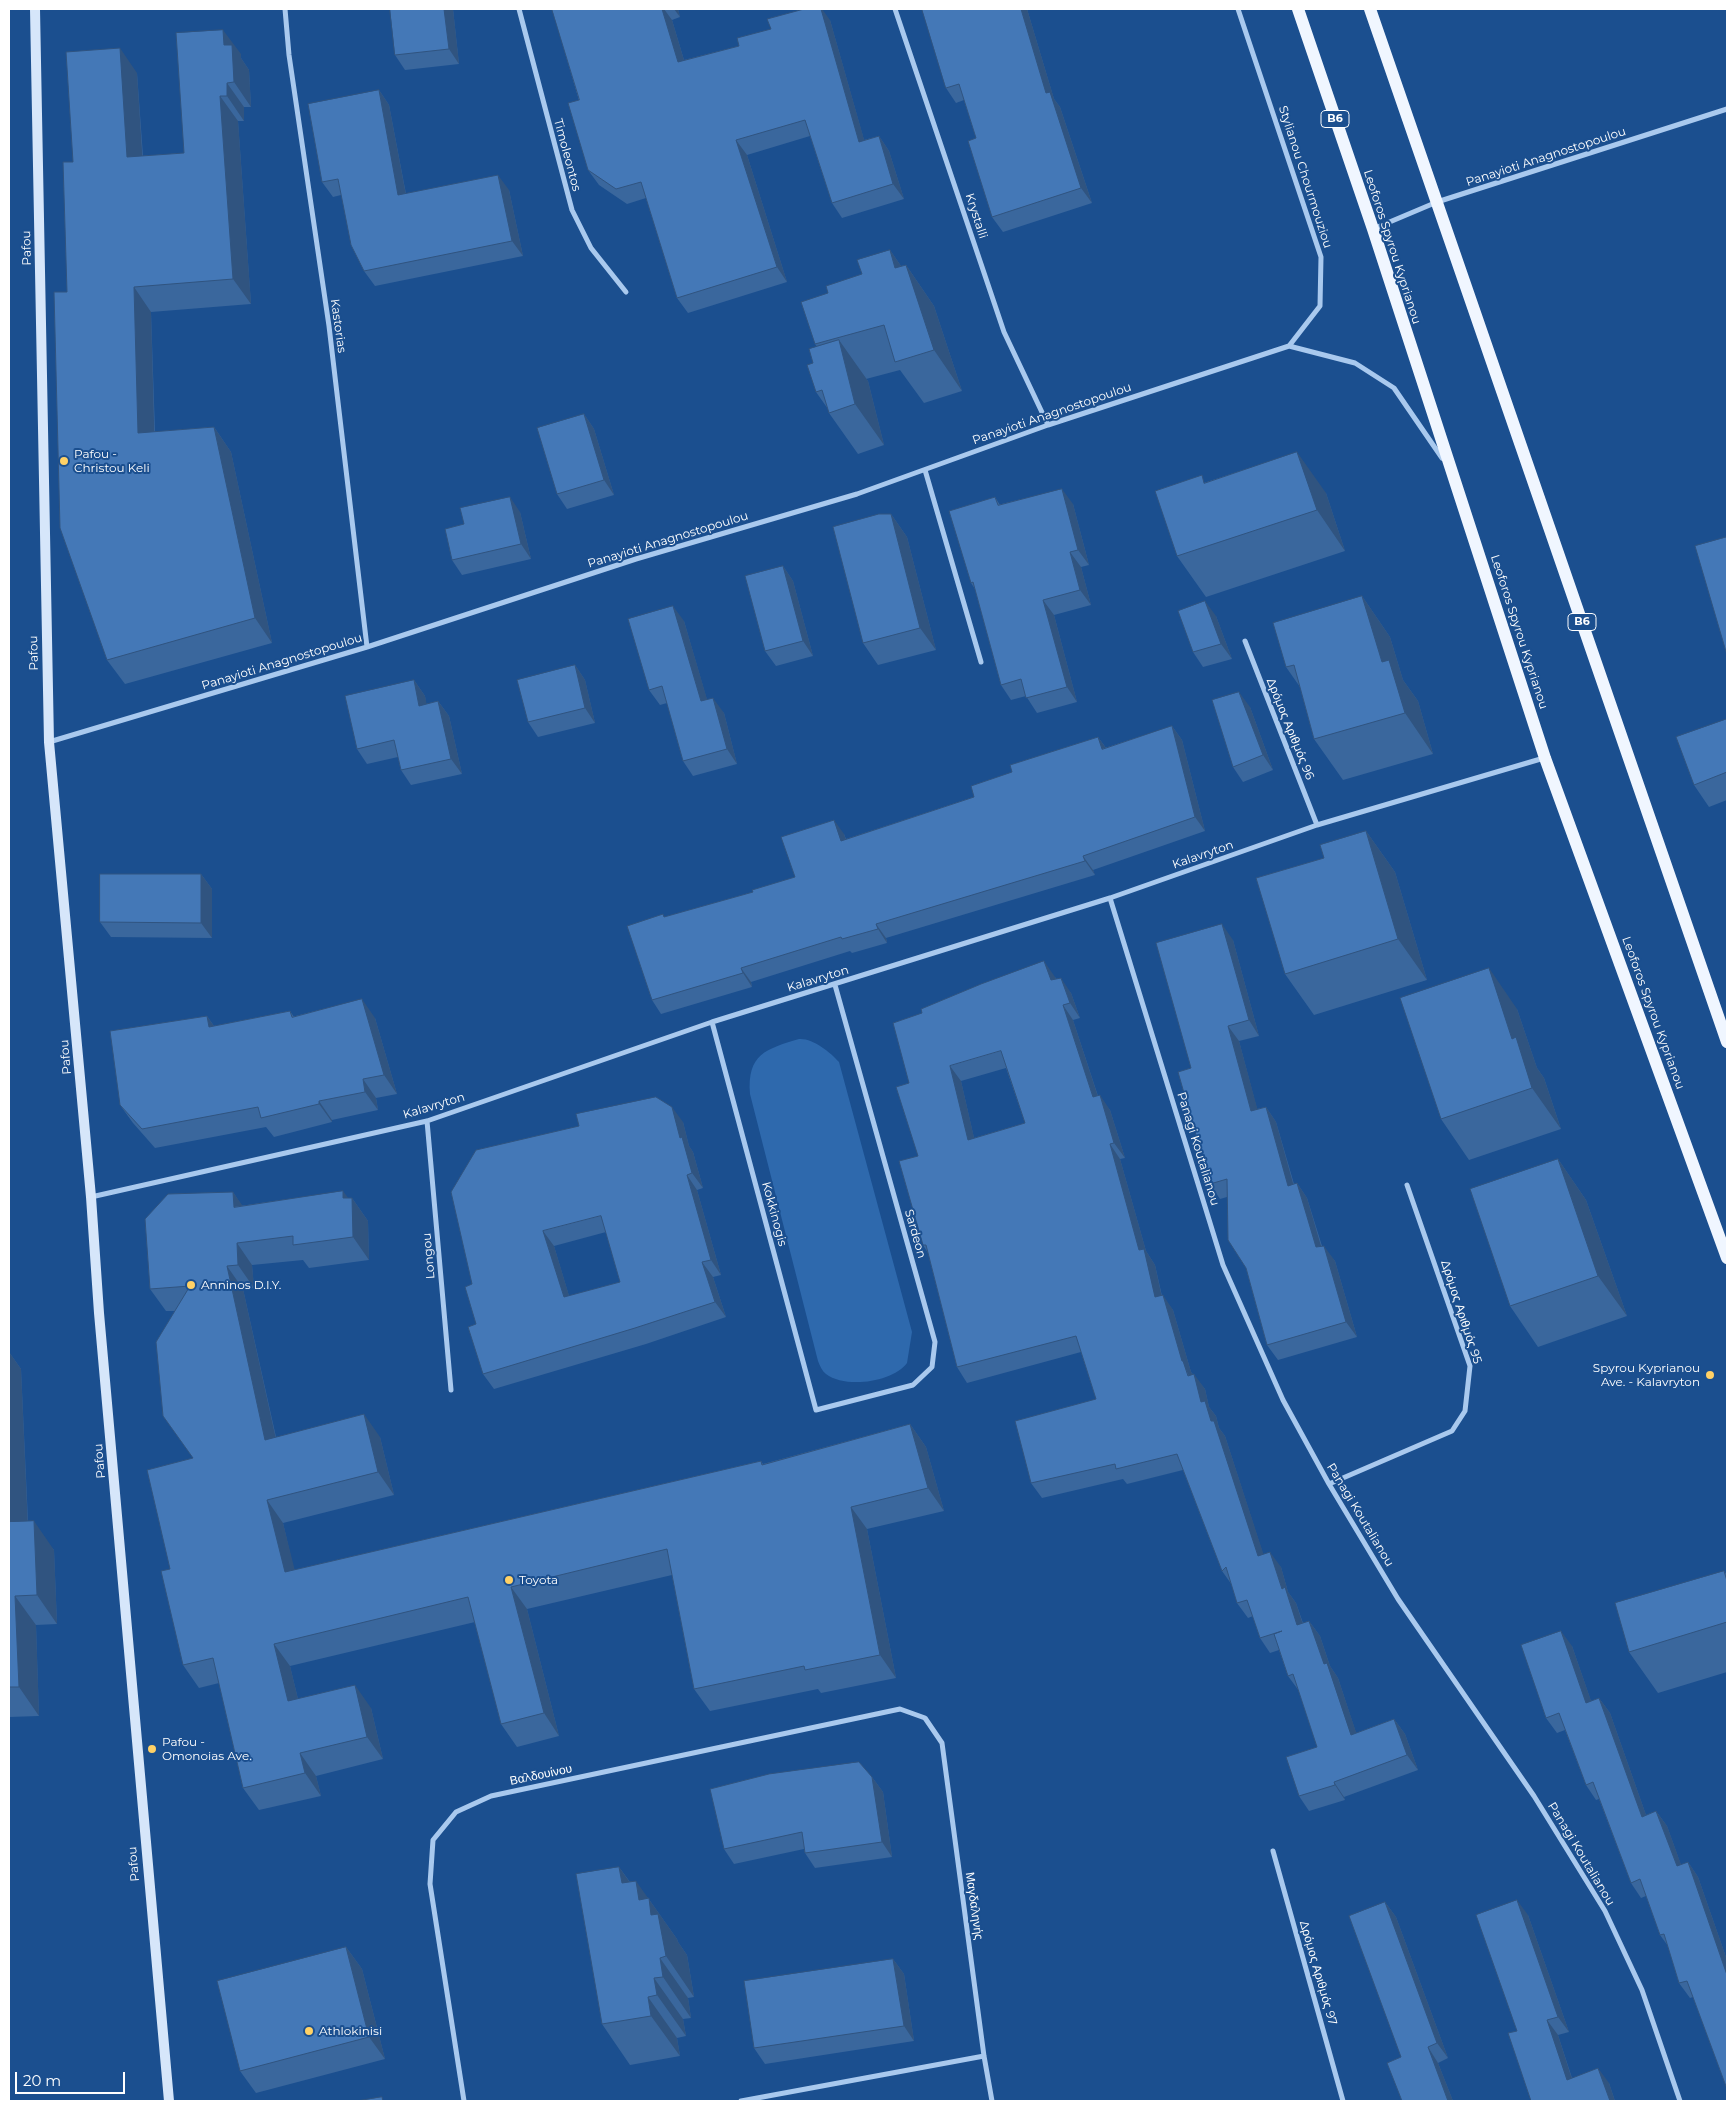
<!DOCTYPE html>
<meta charset="utf-8">
<style>
body{margin:0}
#map{position:relative;width:1736px;height:2110px;overflow:hidden;background:#1b4f8f;font-family:Montserrat,sans-serif}
canvas{display:block}
.frame{position:absolute;inset:0;border:10px solid #fff;pointer-events:none}
.scale{position:absolute;left:15px;top:2072px;width:110px;height:22px;box-sizing:border-box;border:2px solid #fff;border-top:0;padding-left:6px;font-size:15px;line-height:18px;white-space:nowrap;color:#fff;-webkit-text-stroke:4px #1b4f8f;paint-order:stroke}
</style>
<div id="map">
<canvas width="1736" height="2110"></canvas>
<div class="frame"></div>
<div class="scale">20 m</div>
</div>
<script>
const g = document.querySelector('canvas').getContext('2d');
g.lineJoin = 'round';
function fill(path, color) {
  g.fillStyle = color;
  g.fill(path, 'evenodd');
}
function stroke(path, color, width, dash) {
  g.strokeStyle = color;
  g.lineWidth = width;
  g.lineCap = dash ? 'butt' : 'round';
  g.setLineDash(dash || []);
  g.stroke(path);
}
function label(font, color, halo, rows, align = 'center') {
  g.font = font + ' Montserrat,sans-serif';
  g.lineWidth = 4;
  g.setLineDash([]);
  g.textBaseline = 'middle';
  g.strokeStyle = halo;
  g.fillStyle = color;
  for (const [text, x, y, turn = 0] of rows) {
    g.save();
    g.translate(x, y);
    g.rotate((+turn || 0) * Math.PI / 180);
    g.textAlign = isNaN(turn) ? turn : align;
    if (halo) g.strokeText(text, 0, 0);
    g.fillText(text, 0, 0);
    g.restore();
  }
}
const green = new Path2D(`
 M799,1039C813,1038 830,1052 839,1062L912,1332L907,1363C893,1382 846,1389 826,1374C822,1371 820,1366 818,1361L750,1094C747,1054 766,1049 799,1039Z`);
const street = new Path2D(`
 M285,9L289,55L329,326L367,647
 M519,9L572,210L591,248L626,292
 M895,9L1004,332L1048,425
 M1238,9L1321,257L1320,306L1289,346
 M1373,229L1437,202L1727,109
 M1289,346L1355,363L1394,388L1442,458
 M925,470L981,662
 M1245,641L1317,825
 M49,742L367,647L636,559L857,494L1048,425L1289,346
 M1110,898L1223,1265L1283,1400L1329,1484L1398,1599L1534,1796L1605,1911L1642,1990L1680,2101
 M712,1022L816,1410L913,1385L932,1367L935,1342L835,985
 M427,1121L451,1390
 M91,1197L427,1121L712,1022L1110,898L1317,825L1544,758
 M1329,1484L1452,1431L1465,1411L1470,1366L1407,1185
 M1273,1851L1343,2101
 M464,2101L430,1884L433,1840L456,1812L491,1796L900,1709L925,1718L942,1743L984,2056L992,2101
 M741,2101L984,2056`);
const secondary = new Path2D(`
 M35,9L49,742L91,1197L99,1313L169,2101`);
const primary = new Path2D(`
 M1298,9L1373,229L1545,758L1727,1258
 M1370,9L1727,1042`);
const wall = new Path2D(`
 M453,9L459,64L405,70L395,55Z
 M552,9H678L680,17L672,20L684,60L739,46L830,20L864,140L879,136L889,151L904,199L842,218L832,203L810,136L747,155L787,282L688,313L677,298L646,198L627,204L599,185L588,170L579,100Z
 M922,9H1027L1054,99L1060,107L1092,203L1003,232L992,217L976,138L964,100L956,103L946,88Z
 M241,54V58L249,70L251,107H244V121H238L251,304L151,312L155,432L214,427L231,452L272,643L125,684L107,660L67,292L73,162L137,73L143,156L184,153Z
 M379,90L389,105L406,194L509,190L523,256L375,286L364,271L341,195L333,197L322,182Z
 M890,250L901,266L906,265L934,306L962,391L924,403L900,370L866,379L868,381L884,445L858,454L829,413L828,409L816,392L813,363L817,347L815,344L828,293L862,274Z
 M584,414L594,429L614,495L567,509L557,494Z
 M1207,482L1326,493L1345,551L1206,597L1177,556Z
 M995,497L1000,505L1073,504L1089,565L1081,567L1091,605L1054,615L1077,702L1037,713L1026,696L1011,700L1001,685L975,589L971,583Z
 M520,512L531,559L462,575L452,560Z
 M891,514L907,537L936,650L878,665L863,643Z
 M783,566L793,581L813,656L776,666L765,651Z
 M1362,596L1390,637L1403,680L1418,701L1433,754L1343,780L1314,739L1300,687L1286,667Z
 M1216,616L1232,659L1203,667L1193,652Z
 M684,621L707,700L724,713L737,764L693,776L683,761L667,703L660,705L649,690Z
 M575,665L585,680L595,723L538,737L528,722Z
 M414,680L425,696L426,704L438,701L449,716L462,774L411,785L401,770L398,757L367,764L357,749Z
 M1250,707L1273,770L1243,782L1233,767Z
 M1727,719V800L1709,807L1694,785Z
 M1172,726L1182,740L1205,831L1093,870L1095,875L886,938L887,943L852,953L850,951L751,982L752,987L661,1014L652,1000L665,917L753,892L795,877L844,834L846,839L974,797L1012,772L1098,737L1106,748Z
 M1366,831L1395,872L1427,980L1314,1015L1285,974Z
 M201,874L212,889V938L111,937L100,922Z
 M1233,940L1259,1036L1239,1041L1257,1109L1266,1107L1276,1122L1294,1184L1297,1183L1307,1198L1322,1246L1335,1261L1357,1337L1278,1360L1267,1345L1246,1268L1227,1197L1220,1199L1210,1184L1191,1068Z
 M1055,977L1056,979L1071,993L1080,1018L1073,1020L1098,1096L1110,1110L1125,1158L1120,1159L1146,1251L1155,1265L1162,1296L1173,1310L1191,1372L1205,1389L1209,1407L1216,1416L1219,1428L1225,1436L1263,1554L1281,1567L1288,1592L1296,1603L1303,1623L1309,1621L1320,1636L1330,1666L1338,1678L1356,1733L1394,1719L1405,1734L1418,1770L1344,1797L1345,1800L1309,1811L1299,1796L1317,1747L1299,1691L1288,1676L1279,1650L1270,1653L1260,1638L1253,1616L1248,1618L1237,1603L1232,1585L1222,1571L1183,1470L1127,1484L1123,1479L1042,1498L1031,1483L1096,1399L1081,1352L967,1383L957,1367L928,1253L923,1245L918,1156L909,1083ZM1006,1068L1025,1123L974,1138L961,1081Z
 M1517,1009L1537,1068L1544,1078L1561,1129L1469,1160L1441,1119Z
 M290,1011L294,1017L375,1018L397,1094L376,1098L378,1110L332,1120V1122L274,1137L266,1127L155,1148L133,1123L120,1105L207,1016L214,1026Z
 M683,1122L689,1146L693,1152L703,1188L697,1190L721,1275L713,1277L726,1317L646,1344L494,1389L483,1374L476,1324L472,1284ZM606,1232L620,1282L569,1296L554,1246Z
 M1558,1159L1586,1200L1627,1316L1538,1347L1510,1306Z
 M233,1192L242,1206L352,1198L368,1221L369,1260L309,1268L303,1260L252,1265L254,1288L243,1289L276,1437H380L394,1495L283,1523L294,1570L761,1461L763,1464L910,1424L926,1447L944,1511L867,1529L896,1678L821,1693L818,1689L710,1711L694,1689L672,1575L527,1609L559,1736L517,1747L501,1724L475,1622L290,1666L298,1699L371,1708L383,1759L316,1776L321,1796L259,1810L243,1788L219,1683L199,1688L183,1665L170,1569L193,1458L175,1311H166L150,1289Z
 M9,1352L21,1369L28,1521L54,1550L57,1624L36,1625L39,1716L9,1717Z
 M1724,1571L1727,1575V1672L1658,1693L1629,1652Z
 M1572,1646L1591,1701L1599,1698L1610,1713L1646,1815L1656,1811L1667,1826L1681,1865L1688,1862L1698,1877L1727,1960V2089L1693,1997L1690,1998L1679,1983L1668,1946L1660,1935L1646,1896L1641,1898L1631,1883L1599,1799L1596,1800L1586,1785L1565,1730L1557,1733L1546,1718Z
 M872,1777L883,1792L892,1857L815,1868L805,1853L804,1849L734,1864L724,1849Z
 M619,1867L630,1882L648,1898L677,1939L678,1942L687,1955L694,1997L688,1998L691,2018L683,2019L686,2036L677,2038L680,2056L630,2065L602,2024Z
 M1385,1902L1396,1917L1448,2058L1438,2063L1453,2101H1402L1401,2057Z
 M1528,1915L1569,2032L1558,2035L1572,2078L1609,2083L1615,2101H1531L1517,2031Z
 M346,1947L362,1969L385,2059L256,2093L240,2071Z
 M893,1959L904,1974L914,2041L765,2064L754,2048Z`);
const shadedWall = new Path2D(`
 M444,9H453L459,64L449,49Z
 M662,9H664L672,20L689,77L678,62Z
 M674,9H678L680,17Z
 M821,9H822L830,20L869,157L859,142Z
 M1021,9H1027L1054,99L1060,107L1092,203L1081,188L1046,93Z
 M223,30L241,54V58L249,70L251,107L234,82L224,45Z
 M120,48L137,73L144,182L127,157Z
 M227,83L244,107V121L227,96Z
 M379,90L389,105L409,211L398,195Z
 M220,96L238,121L251,304L233,279Z
 M879,136L889,151L904,199L893,184Z
 M736,140L747,155L787,282L777,267Z
 M498,175L509,190L523,256L512,241Z
 M890,250L910,279L906,265L934,306L962,391L934,350L895,268Z
 M134,287L151,312L155,458L138,433Z
 M839,340L868,381L884,445L855,404Z
 M584,414L594,429L614,495L604,480Z
 M214,427L231,452L272,643L255,618Z
 M1297,452L1326,493L1345,551L1317,510Z
 M1062,489L1073,504L1089,565L1078,550Z
 M510,497L520,512L531,559L521,544Z
 M891,514L907,537L936,650L920,628Z
 M1070,552L1081,567L1091,605L1080,590Z
 M783,566L793,581L813,656L803,641Z
 M1362,596L1390,637L1403,680L1418,701L1433,754L1405,713L1382,662Z
 M1043,600L1054,615L1077,702L1067,687Z
 M1205,601L1216,616L1232,659L1221,644Z
 M673,606L684,621L712,716L701,701Z
 M575,665L585,680L595,723L585,708Z
 M414,680L425,696L430,721L419,706Z
 M1239,692L1250,707L1273,770L1263,755Z
 M713,698L724,713L737,764L727,749Z
 M438,701L449,716L462,774L451,759Z
 M1172,726L1182,740L1205,831L1195,817Z
 M1098,737L1108,751L1102,749Z
 M834,820L844,834L851,855L841,841Z
 M1366,831L1395,872L1427,980L1398,939Z
 M1083,856L1093,870L1095,875L1085,861Z
 M201,874L212,889V938L201,923Z
 M876,924L886,938L887,943L878,929Z
 M1222,924L1233,940L1259,1036L1249,1020Z
 M1044,961L1055,977L1062,995L1051,980Z
 M741,968L751,982L752,987L743,973Z
 M1489,968L1517,1009L1537,1068L1544,1078L1561,1129L1532,1088L1512,1039Z
 M1061,978L1071,993L1080,1018L1070,1003Z
 M362,999L375,1018L397,1094L384,1075Z
 M1063,1005L1073,1020L1103,1112L1093,1097Z
 M207,1016L220,1035L209,1027Z
 M1228,1026L1239,1041L1262,1126L1251,1111Z
 M950,1066L961,1081L978,1155L968,1140Z
 M363,1079L376,1098L378,1110L365,1092Z
 M1100,1095L1110,1110L1125,1158L1114,1143Z
 M319,1101L332,1120V1122L319,1104Z
 M672,1107L683,1122L689,1146L693,1152L703,1188L692,1173L680,1138Z
 M1266,1107L1276,1122L1298,1201L1288,1186Z
 M1110,1144L1120,1159L1146,1251L1155,1265L1165,1312L1155,1297L1139,1250Z
 M1558,1159L1586,1200L1627,1316L1598,1276Z
 M687,1175L697,1190L721,1275L711,1260Z
 M1297,1183L1307,1198L1326,1263L1316,1247Z
 M343,1191L352,1203V1198L368,1221L369,1260L353,1237L343,1198Z
 M233,1192L249,1215L234,1207Z
 M543,1231L554,1246L574,1312L564,1297Z
 M237,1243L252,1265L254,1288L238,1265Z
 M1324,1246L1335,1261L1357,1337L1346,1322Z
 M702,1262L713,1277L726,1317L715,1302Z
 M227,1266L243,1289L281,1462L265,1440Z
 M1163,1295L1173,1310L1191,1372L1194,1376V1374L1205,1389L1209,1407L1216,1416L1219,1428L1225,1436L1269,1571L1258,1556L1211,1421L1201,1402L1182,1361Z
 M9,1352L21,1369L29,1551L9,1522Z
 M364,1414L380,1437L394,1495L378,1472Z
 M910,1424L926,1447L944,1511L928,1488Z
 M267,1500L283,1523L301,1595L285,1572Z
 M851,1507L867,1529L896,1678L880,1655Z
 M34,1521L54,1550L57,1624L37,1595Z
 M1270,1552L1281,1567L1288,1592L1296,1603L1308,1640L1297,1625L1282,1589Z
 M511,1587L527,1609L559,1736L544,1713Z
 M15,1596L36,1625L39,1716L19,1687Z
 M1309,1621L1320,1636L1330,1666L1338,1678L1362,1750L1351,1735L1324,1664Z
 M1561,1631L1572,1646L1597,1718L1586,1703Z
 M274,1644L290,1666L304,1724L288,1701Z
 M355,1685L371,1708L383,1759L367,1737Z
 M1599,1698L1610,1713L1652,1832L1642,1817Z
 M1394,1719L1405,1734L1418,1770L1407,1755Z
 M300,1753L316,1776L321,1796L305,1773Z
 M872,1777L883,1792L892,1857L882,1842Z
 M1334,1782L1344,1797L1345,1800L1335,1785Z
 M1656,1811L1667,1826L1687,1881L1677,1866Z
 M1688,1862L1698,1877L1727,1960V1975Z
 M619,1867L638,1894L636,1881L677,1939L678,1942L687,1955L694,1997L666,1956L622,1883Z
 M1517,1900L1528,1915L1569,2032L1558,2017Z
 M1385,1902L1396,1917L1448,2058L1437,2043Z
 M346,1947L362,1969L385,2059L369,2037Z
 M660,1958L688,1998L691,2018L663,1977Z
 M893,1959L904,1974L914,2041L904,2026Z
 M654,1978L683,2019L686,2036L657,1995Z
 M648,1997L677,2038L680,2056L651,2016Z
 M1547,2020L1558,2035L1577,2095L1567,2080Z
 M1428,2047L1438,2063L1453,2101H1448Z
 M1598,2068L1609,2083L1615,2101H1610Z`);
const building = new Path2D(`
 M390,9H444L449,49L395,55Z
 M552,9H662L678,62L739,46L737,38L771,29L767,19L804,9H821L859,142L879,136L893,184L832,203L805,120L736,140L777,267L677,298L641,182L616,189L588,170L568,103L579,100Z
 M922,9H1021L1046,93L1050,92L1081,188L992,217L968,141L976,138L959,84L946,88Z
 M223,30L224,45H232L234,82L227,83V96H220L233,279L134,287L138,433L214,427L255,618L107,660L60,528L54,292H67L63,162H73L66,52L120,48L127,157L184,153L176,33Z
 M379,90L398,195L498,175L512,241L364,271L351,245L338,179L322,182L308,104Z
 M890,250L895,268L906,265L934,350L895,362L884,325L815,344L801,302L828,293L826,286L862,274L857,260Z
 M839,340L855,404L829,413L822,390L816,392L807,365L813,363L809,349Z
 M584,414L604,480L557,494L537,428Z
 M1297,452L1317,510L1177,556L1155,491L1202,475L1204,483Z
 M1062,489L1078,550L1070,552L1080,590L1043,600L1067,687L1026,698L1021,679L1001,685L973,582L971,583L949,511L995,497L998,505Z
 M510,497L521,544L452,560L445,529L464,524L460,508Z
 M879,514H891L920,628L863,643L833,527Z
 M1727,537V655L1695,546Z
 M783,566L803,641L765,651L745,576Z
 M1362,596L1382,662L1389,660L1405,713L1314,739L1294,665L1286,667L1273,623Z
 M1205,601L1221,644L1193,652L1178,611Z
 M673,606L701,701L713,698L727,749L683,761L662,686L649,690L628,619Z
 M575,665L585,708L528,722L517,680Z
 M414,680L419,706L438,701L451,759L401,770L394,740L357,749L345,696Z
 M1239,692L1263,755L1233,767L1212,700Z
 M1727,719V772L1694,785L1676,737Z
 M1172,726L1195,817L1083,856L1085,861L876,924L878,929L842,939L841,937L741,968L743,973L652,1000L627,926L663,914L664,917L753,892L752,890L795,877L781,837L834,820L841,841L974,797L971,786L1012,772L1010,765L1098,737L1102,749Z
 M1366,831L1398,939L1285,974L1256,878L1324,858L1320,845Z
 M100,874H201V923L100,922Z
 M1222,924L1249,1020L1228,1026L1251,1111L1266,1107L1288,1186L1297,1183L1316,1247L1324,1246L1346,1322L1267,1345L1246,1268L1228,1240L1227,1179L1210,1184L1178,1072L1191,1068L1156,943Z
 M1044,961L1051,980L1061,978L1070,1003L1063,1005L1093,1097L1100,1095L1114,1143L1110,1144L1139,1250L1144,1249L1155,1297L1163,1295L1182,1361H1183L1188,1376L1194,1374L1201,1402L1205,1401L1211,1421H1214L1258,1556L1270,1552L1282,1589L1285,1587L1297,1625L1309,1621L1324,1664L1327,1663L1351,1735L1394,1719L1407,1755L1334,1782L1335,1785L1299,1796L1286,1757L1317,1747L1293,1674L1288,1676L1274,1634L1282,1631L1260,1638L1247,1600L1237,1603L1226,1567L1222,1571L1177,1454L1116,1469L1115,1464L1031,1483L1015,1421L1096,1399L1076,1336L957,1367L926,1245H923L899,1161L918,1156L896,1087L909,1083L893,1023L922,1013L921,1009L981,984ZM1001,1051L1025,1123L968,1140L950,1066Z
 M1489,968L1512,1039L1516,1037L1532,1088L1441,1119L1400,998Z
 M362,999L384,1075L363,1079L365,1092L319,1101V1104L261,1118L258,1107L142,1129L120,1105L110,1031L207,1016L209,1027L290,1011L292,1017Z
 M656,1097L672,1107L680,1138L682,1137L692,1173L687,1175L711,1260L702,1262L715,1302L635,1328L483,1374L468,1327L476,1324L465,1287L472,1284L451,1192L476,1150L579,1126L576,1114ZM601,1216L620,1282L564,1297L543,1231Z
 M1558,1159L1598,1276L1510,1306L1470,1189Z
 M343,1191V1198H352L353,1237L293,1245V1236L237,1243L238,1265L227,1266L265,1440L364,1414L378,1472L267,1500L285,1572L761,1461L762,1465L910,1424L928,1488L851,1507L880,1655L805,1670L804,1666L694,1689L667,1549L511,1587L544,1713L501,1724L468,1597L274,1644L288,1701L355,1685L367,1737L300,1753L305,1773L243,1788L213,1658L183,1665L161,1571L170,1569L147,1470L193,1458L163,1416L156,1342L190,1286L150,1289L145,1219L168,1194L233,1192L234,1207Z
 M34,1521L37,1595L15,1596L19,1687H9V1522Z
 M1724,1571L1727,1581V1622L1629,1652L1615,1603Z
 M1561,1631L1586,1703L1599,1698L1642,1817L1656,1811L1677,1866L1688,1862L1727,1975V2089L1687,1981L1679,1983L1664,1934L1660,1935L1640,1879L1631,1883L1593,1782L1586,1785L1559,1713L1546,1718L1521,1645Z
 M859,1762L872,1777L882,1842L805,1853L802,1832L724,1849L710,1789L769,1774Z
 M619,1867L622,1883L636,1881L639,1900L649,1898L651,1915L658,1914L666,1956L660,1958L663,1977L654,1978L657,1995L648,1997L651,2016L602,2024L576,1874Z
 M1517,1900L1558,2017L1547,2020L1567,2080L1598,2068L1610,2101H1531L1508,2033L1517,2031L1476,1915Z
 M1385,1902L1437,2043L1428,2047L1448,2101H1402L1387,2063L1401,2057L1349,1916Z
 M346,1947L369,2037L240,2071L217,1981Z
 M893,1959L904,2026L754,2048L744,1981Z
 M382,2097L383,2101H357Z`);
const markers = [
 [64,461,5,"#ffd166"],
 [191,1285,5,"#ffd166"],
 [1710,1375,5,"#ffd166"],
 [509,1580,5,"#ffd166"],
 [152,1749,5,"#ffd166"],
 [309,2031,5,"#ffd166"]
];
const shields = [
 [1335,119,28],
 [1582,622,28]
];
const shieldNames = [
 ["B6",1335,119],
 ["B6",1582,622]
];
const streetNames = [
 ["Timoleontos",567,155,75],
 ["Panayioti Anagnostopoulou",1546,157,-18],
 ["Stylianou Chourmouziou",1305,177,72],
 ["Krystalli",976,216,72],
 ["Leoforos Spyrou Kyprianou",1392,247,72],
 ["Pafou",27,248,-91],
 ["Kastorias",338,326,82],
 ["Panayioti Anagnostopoulou",1052,414,-19],
 ["Panayioti Anagnostopoulou",668,540,-17],
 ["Leoforos Spyrou Kyprianou",1519,632,72],
 ["Pafou",34,653,-91],
 ["Panayioti Anagnostopoulou",282,662,-17],
 ["Δρόμος Αριθμός 96",1290,729,68],
 ["Kalavryton",1203,855,-19],
 ["Kalavryton",818,979,-17],
 ["Leoforos Spyrou Kyprianou",1653,1013,70],
 ["Pafou",66,1057,-95],
 ["Kalavryton",434,1106,-17],
 ["Panagi Koutalianou",1198,1149,73],
 ["Kokkinogis",774,1214,75],
 ["Sardeon",915,1234,74],
 ["Longou",429,1256,-95],
 ["Δρόμος Αριθμός 95",1461,1312,72],
 ["Pafou",100,1461,-95],
 ["Panagi Koutalianou",1360,1515,59],
 ["Βαλδουίνου",541,1775,-12],
 ["Panagi Koutalianou",1581,1854,59],
 ["Pafou",134,1864,-95],
 ["Μαγδαληνής",974,1906,82],
 ["Δρόμος Αριθμός 97",1318,1973,74]
];
const poiNames = [
 ["Pafou -",74,454],
 ["Christou Keli",74,468],
 ["Anninos D.I.Y.",201,1285],
 ["Spyrou Kyprianou",1700,1368,"right"],
 ["Ave. - Kalavryton",1700,1382,"right"],
 ["Toyota",519,1580],
 ["Pafou -",162,1742],
 ["Omonoias Ave.",162,1756],
 ["Athlokinisi",319,2031]
];
fill(green, '#2e69ad');
stroke(street, '#a9c9ee', 5);
stroke(secondary, '#d6e6fa', 10);
stroke(primary, '#f0f6ff', 12);
fill(wall, '#3a679d');
fill(shadedWall, '#305480');
fill(building, '#4478b7');
stroke(building, '#305480', 1);
for (const [x, y, r, color] of markers) {
  const dot = new Path2D();
  dot.arc(x, y, r, 0, 2 * Math.PI);
  g.fillStyle = color;
  g.fill(dot);
  stroke(dot, '#1b4f8f', 2);
}
for (const [x, y, w] of shields) {
  const box = new Path2D();
  box.roundRect(x - w / 2, y - 8.5, w, 17, 4);
  g.fillStyle = '#1b4f8f';
  g.fill(box);
  stroke(box, '#fff', 1);
}
label('bold 11px', '#fff', null, shieldNames);
label('12px', '#fff', '#1b4f8f', streetNames);
label('12px', '#fff', '#1b4f8f', poiNames, 'left');
</script>
